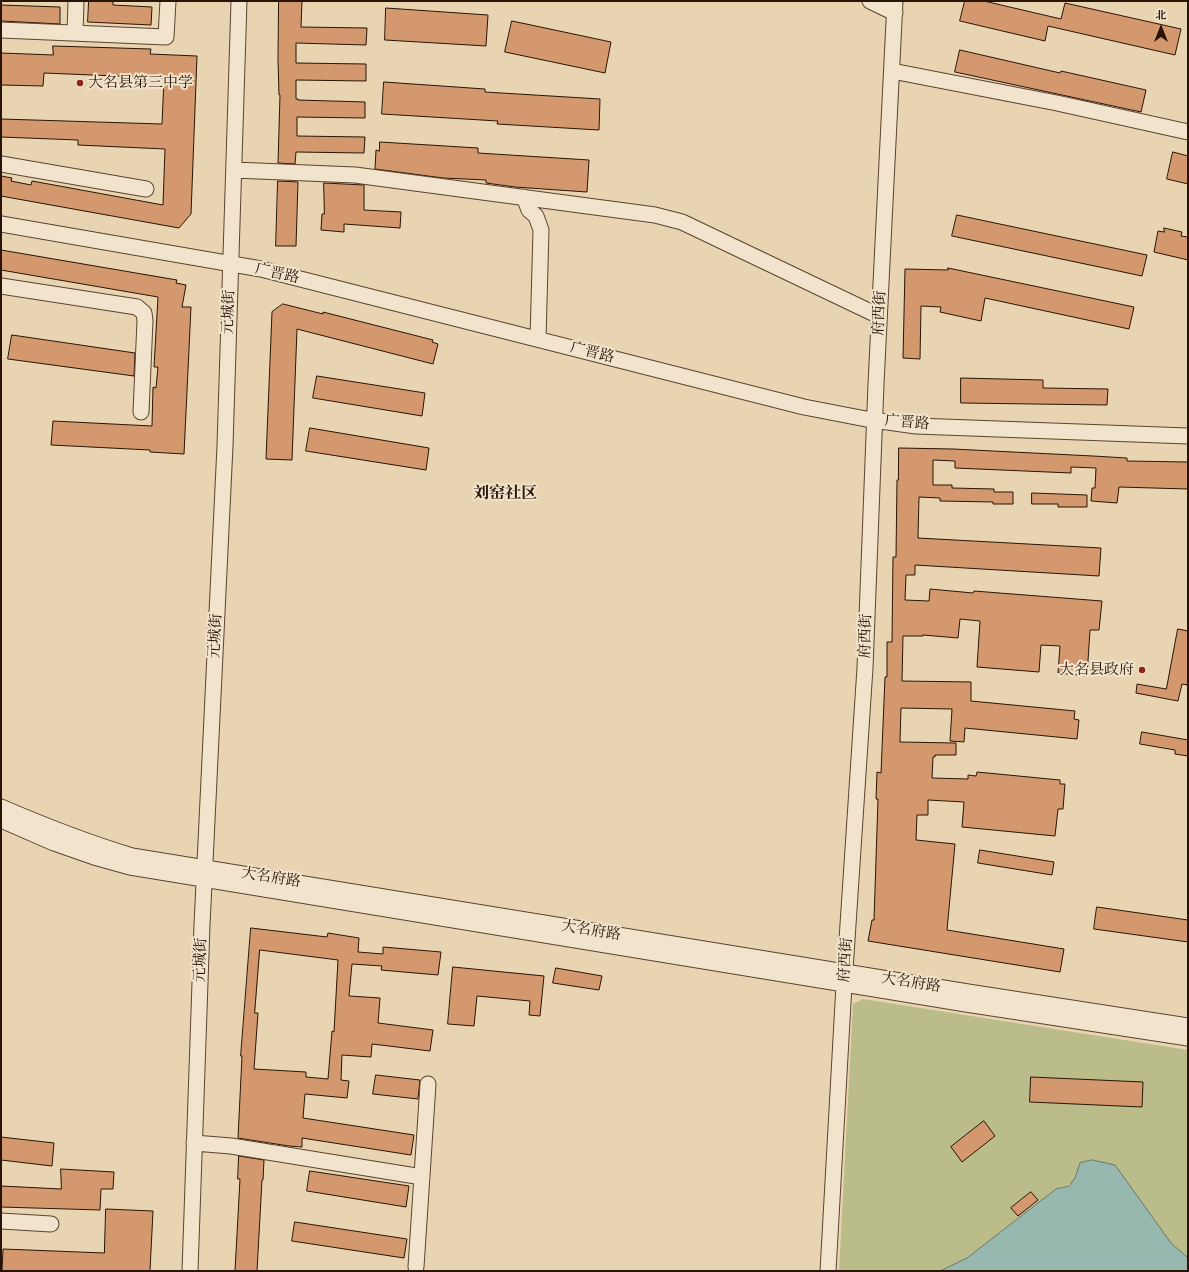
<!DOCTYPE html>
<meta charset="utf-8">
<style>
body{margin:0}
#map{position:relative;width:1189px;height:1272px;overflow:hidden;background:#e9d4b1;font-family:Alegreya,"Noto Serif SC",serif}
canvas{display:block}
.frame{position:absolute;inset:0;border:2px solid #291406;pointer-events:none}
.north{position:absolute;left:1141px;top:8px;width:40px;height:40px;-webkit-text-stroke:3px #f1e3cc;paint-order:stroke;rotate:0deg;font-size:11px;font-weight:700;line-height:16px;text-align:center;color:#291406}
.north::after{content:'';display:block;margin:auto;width:14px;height:18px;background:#291406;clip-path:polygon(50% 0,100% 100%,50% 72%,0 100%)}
</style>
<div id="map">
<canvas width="1189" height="1272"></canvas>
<div class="frame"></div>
<div class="north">北</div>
</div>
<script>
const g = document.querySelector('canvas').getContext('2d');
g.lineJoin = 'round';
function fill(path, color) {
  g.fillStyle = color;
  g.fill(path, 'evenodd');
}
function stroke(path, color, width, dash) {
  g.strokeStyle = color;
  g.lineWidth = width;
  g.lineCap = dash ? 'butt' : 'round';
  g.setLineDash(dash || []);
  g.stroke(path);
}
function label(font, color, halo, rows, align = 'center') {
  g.font = font + ' Alegreya,"Noto Serif SC",serif';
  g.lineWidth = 4;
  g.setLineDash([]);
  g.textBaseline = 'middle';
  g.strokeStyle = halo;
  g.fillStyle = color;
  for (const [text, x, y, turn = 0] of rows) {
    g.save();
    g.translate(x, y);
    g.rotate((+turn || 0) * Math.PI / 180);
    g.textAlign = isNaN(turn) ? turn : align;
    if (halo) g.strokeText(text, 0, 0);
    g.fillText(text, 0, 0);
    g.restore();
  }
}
const green = new Path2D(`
 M863,999L1188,1050V1258L1171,1243L1077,1170C1073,1185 1070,1185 1056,1189L967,1258L940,1271H839L853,1004Z`);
const water = new Path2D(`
 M1092,1160L1115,1165L1171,1243L1188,1258V1271H940L967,1258L1056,1189L1069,1186L1075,1178L1080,1163Z`);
const building = new Path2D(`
 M89,1H113V5L152,7L151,25L88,22Z
 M279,1H302L301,27L367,28L366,45L296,43V63L366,64V81L296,80V99H298V100L365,102V118L297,117V136L365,137L364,153L296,152L295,164L278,163L280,95H279L278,59Z
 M965,1H984L1061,19L1065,3L1181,29L1175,55L1048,26L1045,41L960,21Z
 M1,5L60,7V24L1,21Z
 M386,8L488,15L486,46L385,40Z
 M512,21L611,42L605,73L505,52Z
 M53,46L151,49L150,54L197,56L191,214L179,228L1,196V176L12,178L11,181L31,185L32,181L163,205L165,149L78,145V140L1,137V119L162,124L164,78L44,73L43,86L1,85V53L53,55Z
 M960,50L1060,73L1061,71L1146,90L1141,112L955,72Z
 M384,82L485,89V92L600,99L599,130L497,124L498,121L382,114Z
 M380,142L478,148V153L589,160L587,192L515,187L486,183V180L443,178L375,169L376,150L379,151Z
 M1173,152L1188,156V184L1167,179Z
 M278,181L298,182L296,246H276Z
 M324,183L364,185V210L401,212L400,228L344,224V232L321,230L322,214H324Z
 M957,215L1147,255L1142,276L952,236Z
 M1164,228L1182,232L1181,236L1188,237V260L1154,252L1158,231L1164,232Z
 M1,250L177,280L176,283L186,285L182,307H191L184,454L150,452V450L51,445L53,421L152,426L153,387L156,388L158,367H154L158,297L1,270Z
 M948,268L1134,307L1129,329L985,298L981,321L940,312L941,307L921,306L920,359L903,358L905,269L948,270Z
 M283,304L323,314V312L433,340L432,342L438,344L433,364L297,329L292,460L266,459L272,312Z
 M12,335L135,353L134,376L8,359Z
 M317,376L425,393L422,416L313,398Z
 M961,378L1043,380V388L1108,389L1107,405L961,403Z
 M310,428L429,448L426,470L306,451Z
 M899,448L953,449L1093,456L1127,458V461L1188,462V489L1119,487L1117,503L1091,501L1092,488H1095L1096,468L1071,467V473L955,468V461L933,460V485H952V488L994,489V492H1013V504H993V502L940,501V498L919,497L918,538L1101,548L1099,576L915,565V575H906L905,600L929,601L930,589L973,593L974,591L1102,601L1099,630H1090L1087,676L1058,673L1060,646L1041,645L1039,672L977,667L980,621L960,619L958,638L923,635V636H903L902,681L971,682V701L1075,711L1074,719L1079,720L1077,739L965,728L964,742L950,741L952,709L901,708L900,742L956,743V755H935V757H933L932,778L968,779V775L976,776L977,772L1060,780V784H1065L1063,809H1058L1055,836L962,827L964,802L928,800V815H917L916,840L955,844L947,930L1064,949L1060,972L868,941L872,920H874L877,829L878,799H876L877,772L881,773L885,677H887V642H892L893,557H896L897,480H898Z
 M1032,493L1087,495V507H1058V504H1032Z
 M1178,629L1188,631V680L1187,685L1182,684L1178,701L1136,693L1137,684L1166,689Z
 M1142,732L1188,740V756L1175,754V750L1140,744Z
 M980,850L1054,862L1052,875L978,863Z
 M1097,907L1188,920V942L1094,929Z
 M251,928L327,937L328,933L359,938L358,952L383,954V947L441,952L438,975L381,970L382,966L352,964L349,996L380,998L378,1023L433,1030L430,1051L372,1044L371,1057L342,1055L341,1080L349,1081L347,1098L305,1094L303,1118L414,1135L411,1155L302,1138V1147L289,1146L238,1138L242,1056H241ZM260,950L338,960L334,1032L332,1031L328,1079L306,1077V1072L254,1069L258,1013H255Z
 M453,967L544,976L540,1016L529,1015L530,1001L477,996L474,1026L448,1024Z
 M556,968L602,976L599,990L553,983Z
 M376,1075L420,1080L418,1099L373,1094Z
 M1031,1077L1143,1082L1142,1107L1030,1102Z
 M984,1121L995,1136L962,1162L951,1147Z
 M1,1137L54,1143L52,1166L1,1160Z
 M239,1156L264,1160L263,1180H262L257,1271H235L240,1179H238Z
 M61,1169L114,1172L113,1189H101L100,1210L1,1207V1186L61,1189Z
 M310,1171L409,1186L406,1207L307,1191Z
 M1031,1192L1038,1200L1018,1216L1011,1208Z
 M106,1209L153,1211L150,1271H2L3,1249L104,1253Z
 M295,1222L407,1239L404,1258L292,1241Z`);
const minor = new Path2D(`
 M870,1L895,13
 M1,30L166,37L168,1
 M75,33L76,1
 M892,71L1057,103L1188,132
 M1,164L146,189
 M234,170L355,175L655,215L682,222L879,316
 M524,197L529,210L536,216L541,230L538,339
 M1,224L261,269L804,407L866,419L916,426L1188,436
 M1,286L137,307L144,313L145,321L141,412
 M1,807C45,826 86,842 132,856L968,992L1188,1026
 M1,820L54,843L94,857L130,867L966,1004L1188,1038
 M194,1143L231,1146L422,1177
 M1,1221L51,1224
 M416,1267L428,1084
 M190,1271L202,925L225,446L239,1
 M828,1271L844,985L865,668L876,384L895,1`);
const markers = [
 [80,83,4,"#8f2418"],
 [1142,670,4,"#8f2418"]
];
const poiNames = [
 ["大名县第三中学",88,83],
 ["大名县政府",1134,670,"right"]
];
const streetNames = [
 ["广晋路",277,274,13],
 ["元城街",229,312,-88],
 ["府西街",880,313,-87],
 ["广晋路",592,353,14],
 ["广晋路",907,423,5],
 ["元城街",216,636,-87],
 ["府西街",866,636,-88],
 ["大名府路",271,878,9],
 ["大名府路",591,931,9],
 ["元城街",201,960,-88],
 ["府西街",846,960,-86],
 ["大名府路",911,983,9]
];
const neighbourhoodNames = [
 ["刘窑社区",505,494]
];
fill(green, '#babc89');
fill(water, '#97b8af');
stroke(water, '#6b766b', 1);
fill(building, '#d3986e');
stroke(building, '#291406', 1);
stroke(minor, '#594431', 17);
stroke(minor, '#f1e3cc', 15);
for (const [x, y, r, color] of markers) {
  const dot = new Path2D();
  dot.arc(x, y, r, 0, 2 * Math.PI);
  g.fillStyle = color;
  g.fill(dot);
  stroke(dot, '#f1e3cc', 1.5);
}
label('15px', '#291406', '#f1e3cc', poiNames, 'left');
label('15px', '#291406', '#f1e3cc', streetNames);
label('bold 16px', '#291406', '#f1e3cc', neighbourhoodNames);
</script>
